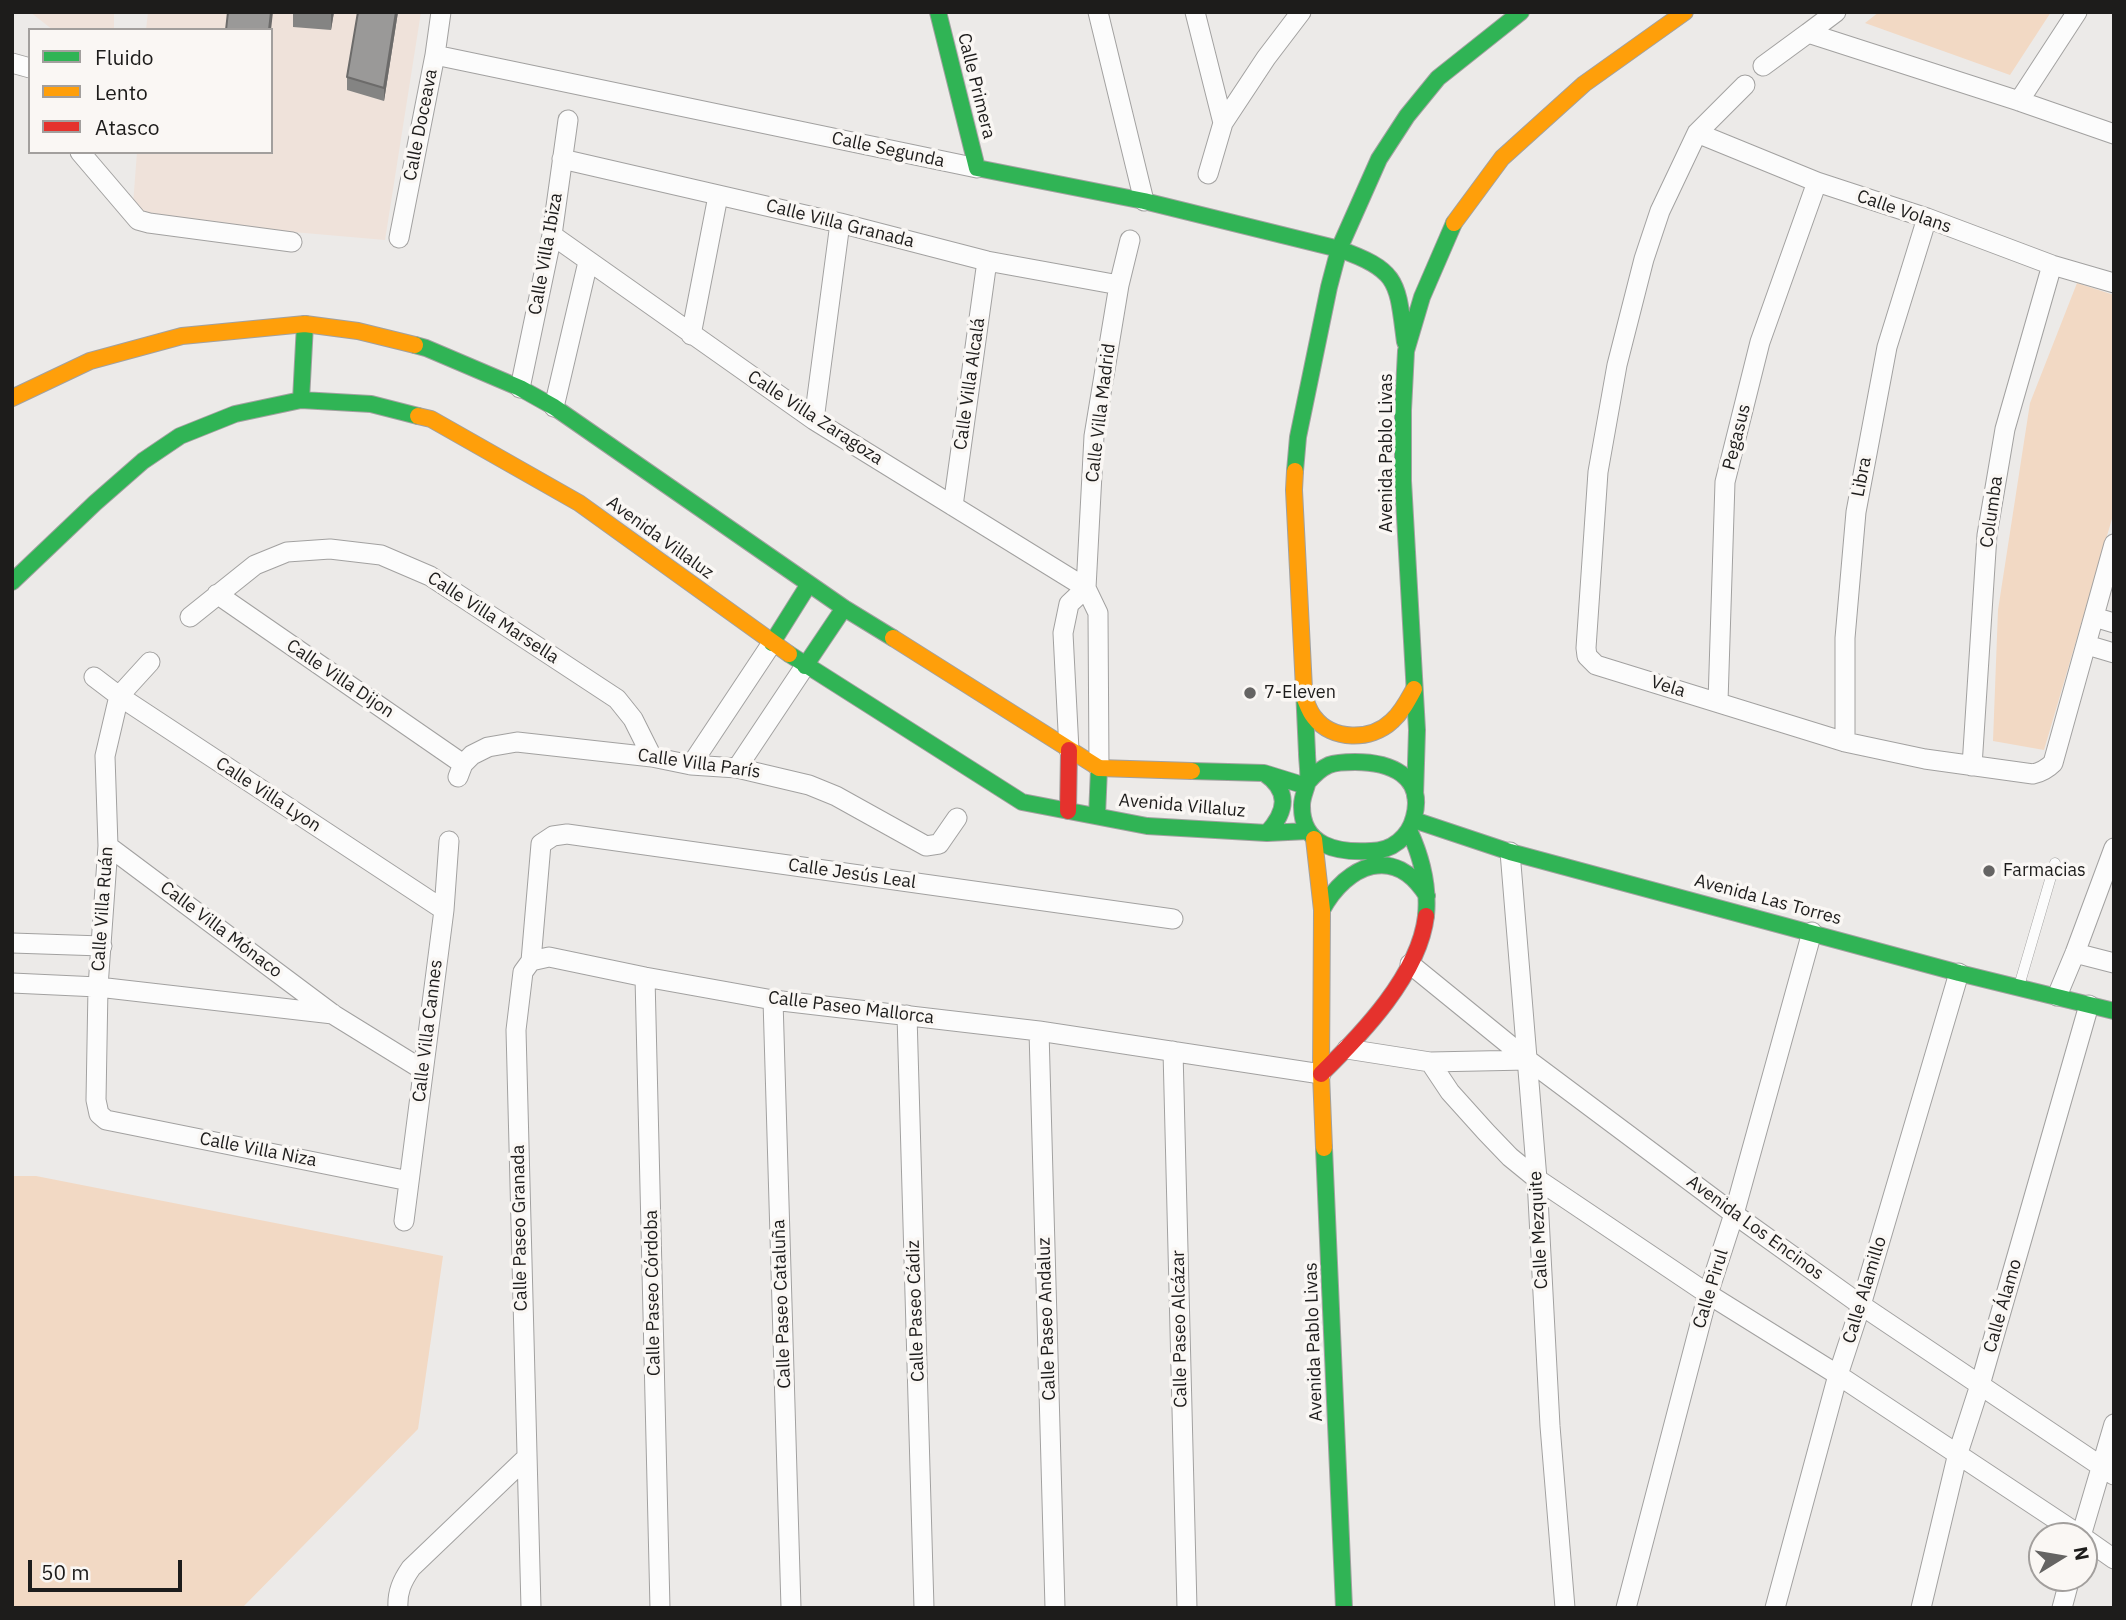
<!DOCTYPE html>
<meta charset="utf-8">
<style>
body{margin:0}
#map{position:relative;width:2126px;height:1620px;overflow:hidden;background:#eceae8;font-family:"IBM Plex Sans",sans-serif}
canvas{display:block}
.frame{position:absolute;inset:0;border:14px solid #1d1c1b;pointer-events:none}
.legend{position:absolute;left:28px;top:28px;width:245px;height:126px;box-sizing:border-box;background:#faf7f4;border:2px solid #a29f9d;margin:0;padding:9px 12px;list-style:none;font-size:21px;color:#1d1c1b}
.legend li{display:flex;align-items:center;gap:14px;height:35px}
.legend b{width:35px;border:2px solid #a29f9d}
.north{position:absolute;left:2028px;top:1522px;width:70px;height:70px;box-sizing:border-box;background:#faf7f4;border:2px solid #a29f9d;border-radius:50%;rotate:79deg;font-size:19px;font-weight:700;line-height:28px;text-align:center;color:#1d1c1b}
.north::after{content:'';display:block;margin:auto;width:24px;height:32px;background:#656463;clip-path:polygon(50% 0,100% 100%,50% 72%,0 100%)}
.scale{position:absolute;left:28px;top:1560px;width:154px;height:32px;box-sizing:border-box;border:4px solid #1d1c1b;border-top:0;padding-left:9px;font-size:21px;line-height:24px;white-space:nowrap;color:#1d1c1b;-webkit-text-stroke:5px #faf7f4;paint-order:stroke}
</style>
<div id="map">
<canvas width="2126" height="1620"></canvas>
<div class="frame"></div>
<ul class="legend">
<li><b style="height:9px;background:#30b455"></b>Fluido</li>
<li><b style="height:9px;background:#ff9f0a"></b>Lento</li>
<li><b style="height:9px;background:#e5322d"></b>Atasco</li>
</ul>
<div class="north">N</div>
<div class="scale">50 m</div>
</div>
<script>
const g = document.querySelector('canvas').getContext('2d');
g.lineJoin = 'round';
function fill(path, color) {
  g.fillStyle = color;
  g.fill(path, 'evenodd');
}
function stroke(path, color, width, dash) {
  g.strokeStyle = color;
  g.lineWidth = width;
  g.lineCap = dash ? 'butt' : 'round';
  g.setLineDash(dash || []);
  g.stroke(path);
}
function label(font, color, halo, rows, align = 'center') {
  g.font = font + ' "IBM Plex Sans",sans-serif';
  g.lineWidth = 7;
  g.setLineDash([]);
  g.textBaseline = 'middle';
  g.strokeStyle = halo;
  g.fillStyle = color;
  for (const [text, x, y, turn = 0] of rows) {
    g.save();
    g.translate(x, y);
    g.rotate((+turn || 0) * Math.PI / 180);
    g.textAlign = isNaN(turn) ? turn : align;
    if (halo) g.strokeText(text, 0, 0);
    g.fillText(text, 0, 0);
    g.restore();
  }
}
const education = new Path2D(`
 M30,12H114V30H53Z
 M148,12H421L385,240L132,218L137,152H271V30H146Z`);
const green = new Path2D(`
 M1879,12H2051L2010,75L1865,23Z
 M2077,283L2114,295V512L2044,750L1993,741L1998,610L2030,403Z
 M12,1176H36L443,1256L418,1429L242,1608H12Z`);
const lane = new Path2D(`
 M2019,986L2055,863`);
const street = new Path2D(`
 M1098,12L1144,201
 M1195,12L1223,123
 M1836,12L1808,33L2019,101L2114,134
 M435,55L977,168
 M12,63L30,68
 M1763,66L1808,33
 M1745,85L1697,133L1660,211L1644,259L1617,365L1598,472L1586,648L1587,656L1596,665L1845,742L1925,759L2033,774C2042,772 2047,769 2053,763L2114,544
 M2019,101L2077,12
 M1697,133L1817,182L1927,218L2052,265L2114,283
 M80,152L138,220L149,223L292,242
 M562,159L840,223L987,261L1119,285
 M1208,174L1223,123L1266,58L1301,12
 M552,235L814,420L1086,588
 M399,238L435,55L441,12
 M691,335L718,196
 M520,388L552,235L568,120
 M554,407L588,262
 M814,420L840,223
 M953,506L987,261
 M217,594L463,764
 M190,617L255,565L287,552L330,549L381,555L430,576L617,699L633,719L652,757
 M2094,617L2114,623
 M2087,645L2114,653
 M150,662L119,696L105,756L108,846L98,987L96,1100L99,1114L106,1120L409,1181
 M94,677L119,696L444,910
 M1718,702L1725,482L1760,342L1817,182
 M1845,742V638L1856,512L1887,347L1927,218
 M1069,750L1063,633L1069,604L1086,588
 M691,765L772,643
 M1972,766L1987,535L2005,429L2052,265
 M737,768L805,666
 M1099,768L1098,613L1086,588L1094,436L1119,285L1130,240
 M458,777L463,764L472,755L488,747L517,742L652,757L691,765L737,768L809,785L836,796L926,846L939,844L957,818
 M108,846L334,1015L423,1070
 M1510,852L1537,1179L1550,1426L1565,1608
 M12,943L102,946
 M2075,953L2114,963
 M531,961L549,957L645,977L773,1000L1039,1031L1321,1074
 M1410,964L1528,1060L1734,1214L1861,1305L2114,1475
 M645,977L660,1608
 M12,983L98,987L333,1014
 M2057,996L2075,953L2114,848
 M773,1000L791,1608
 M907,1015L924,1608
 M1039,1031L1055,1608
 M1347,1049L1430,1062L1528,1060
 M1173,1051L1187,1608
 M1430,1062L1450,1092L1486,1132L1510,1157L1537,1179L1708,1294L1838,1375L2081,1536
 M404,1221L444,910L449,841
 M2081,1536L2114,1424
 M2084,1538L2114,1559
 M398,1608C397,1592 402,1581 411,1568L526,1458
 M531,1608L516,1030L523,972L531,961L541,844L553,836L567,834L1173,919
 M1626,1608L1708,1294L1734,1214L1812,932
 M1775,1608L1838,1375L1861,1305L1959,973
 M1921,1608L1958,1453L1980,1385L2089,1005
 M2062,1608L2070,1578`);
const fast = new Path2D(`
 M938,12L977,168L1144,201L1339,249C1400,271 1397,282 1405,342
 M415,345L426,348L520,388L554,407L844,608L893,638
 M301,400L305,324
 M1295,471L1298,437L1329,287L1339,249L1379,159L1407,116L1438,78L1521,12
 M12,582L95,503L143,461L180,436L235,414L301,400L371,404L418,416
 M772,643L809,584
 M789,654L1022,802L1147,826L1267,833L1308,831
 M805,666L844,608
 M1304,689C1305,710 1306,731 1307,753C1307,761 1309,771 1308,780C1307,788 1302,796 1302,805C1301,847 1339,853 1371,851C1392,851 1409,837 1414,817C1425,775 1389,762 1355,762C1346,762 1337,762 1329,765C1320,769 1314,775 1308,782
 M1192,771L1264,773L1306,786
 M1264,773C1290,791 1287,811 1267,833
 M1415,796L1417,730L1403,481V410L1406,351L1422,297L1454,223
 M1097,816L1099,768
 M1414,820L1510,852L1959,973L2114,1011
 M1409,830C1422,858 1429,885 1426,916
 M1322,910C1347,864 1395,844 1427,896
 M1324,1148L1344,1608`);
const slow = new Path2D(`
 M1454,223L1502,158L1584,84L1685,12
 M12,398L90,361L182,336L305,324L358,331L415,345
 M418,416L431,419L579,503L789,654
 M1295,471L1294,490L1304,689
 M893,638L1099,768L1192,771
 M1304,697C1307,703 1309,711 1314,717C1332,741 1371,741 1392,721C1402,712 1408,700 1414,689
 M1314,839L1322,910L1321,1074L1324,1148`);
const jam = new Path2D(`
 M1068,811L1069,750
 M1321,1074C1362,1034 1419,975 1426,916`);
const wall = new Path2D(`
 M293,12H334L331,30L293,27Z
 M358,12H398L384,101L347,90V77Z`);
const shadedWall = new Path2D(`
 M271,12H273L271,30H269Z
 M331,12H334L331,30Z
 M396,12H398L384,101V88Z`);
const building = new Path2D(`
 M228,12H271L269,30H226Z
 M358,12H396L384,88L347,77Z`);
const markers = [
 [1250,693,7,"#656463"],
 [1989,871,7,"#656463"]
];
const streetNames = [
 ["Calle Primera",976,86,76],
 ["Calle Doceava",421,125,-79],
 ["Calle Segunda",888,150,12],
 ["Calle Volans",1904,212,19],
 ["Calle Villa Granada",840,224,14],
 ["Calle Villa Ibiza",546,254,-80],
 ["Calle Villa Alcalá",970,384,-82],
 ["Calle Villa Madrid",1101,413,-83],
 ["Calle Villa Zaragoza",815,418,33],
 ["Pegasus",1737,437,-76],
 ["Avenida Pablo Livas",1387,453,-90],
 ["Libra",1862,477,-79],
 ["Columba",1992,512,-82],
 ["Avenida Villaluz",660,538,36],
 ["Calle Villa Marsella",493,618,33],
 ["Calle Villa Dijon",340,679,34],
 ["Vela",1668,687,17],
 ["Calle Villa París",699,764,8],
 ["Calle Villa Lyon",268,795,33],
 ["Avenida Villaluz",1182,806,5],
 ["Calle Jesús Leal",852,874,8],
 ["Avenida Las Torres",1768,900,15],
 ["Calle Villa Ruán",103,909,-86],
 ["Calle Villa Mónaco",221,930,37],
 ["Calle Paseo Mallorca",851,1008,7],
 ["Calle Villa Cannes",428,1031,-83],
 ["Calle Villa Niza",258,1150,11],
 ["Calle Paseo Granada",520,1228,-91],
 ["Avenida Los Encinos",1755,1228,36],
 ["Calle Mezquite",1539,1230,-93],
 ["Calle Pirul",1711,1289,-73],
 ["Calle Alamillo",1865,1290,-73],
 ["Calle Paseo Córdoba",653,1293,-91],
 ["Calle Paseo Cataluña",782,1304,-92],
 ["Calle Álamo",2003,1306,-74],
 ["Calle Paseo Cádiz",916,1311,-92],
 ["Calle Paseo Andaluz",1047,1319,-92],
 ["Calle Paseo Alcázar",1180,1329,-91],
 ["Avenida Pablo Livas",1314,1342,-92]
];
const poiNames = [
 ["7-Eleven",1264,693],
 ["Farmacias",2003,871]
];
fill(education, '#efe2da');
fill(green, '#f2d9c4');
stroke(lane, '#a2a1a0', 11);
stroke(street, '#a2a1a0', 21);
stroke(fast, '#a2a1a0', 18);
stroke(slow, '#a2a1a0', 18);
stroke(jam, '#a2a1a0', 18);
stroke(lane, '#fcfcfc', 10);
stroke(street, '#fcfcfc', 19);
stroke(fast, '#30b455', 16);
stroke(slow, '#ff9f0a', 16);
stroke(jam, '#e5322d', 16);
fill(wall, '#848483');
fill(shadedWall, '#6c6b6a');
fill(building, '#9a9998');
stroke(building, '#6c6b6a', 2);
for (const [x, y, r, color] of markers) {
  const dot = new Path2D();
  dot.arc(x, y, r, 0, 2 * Math.PI);
  g.fillStyle = color;
  g.fill(dot);
  stroke(dot, '#faf7f4', 2.5);
}
label('18px', '#1d1c1b', '#faf7f4', streetNames);
label('18px', '#1d1c1b', '#faf7f4', poiNames, 'left');
</script>
